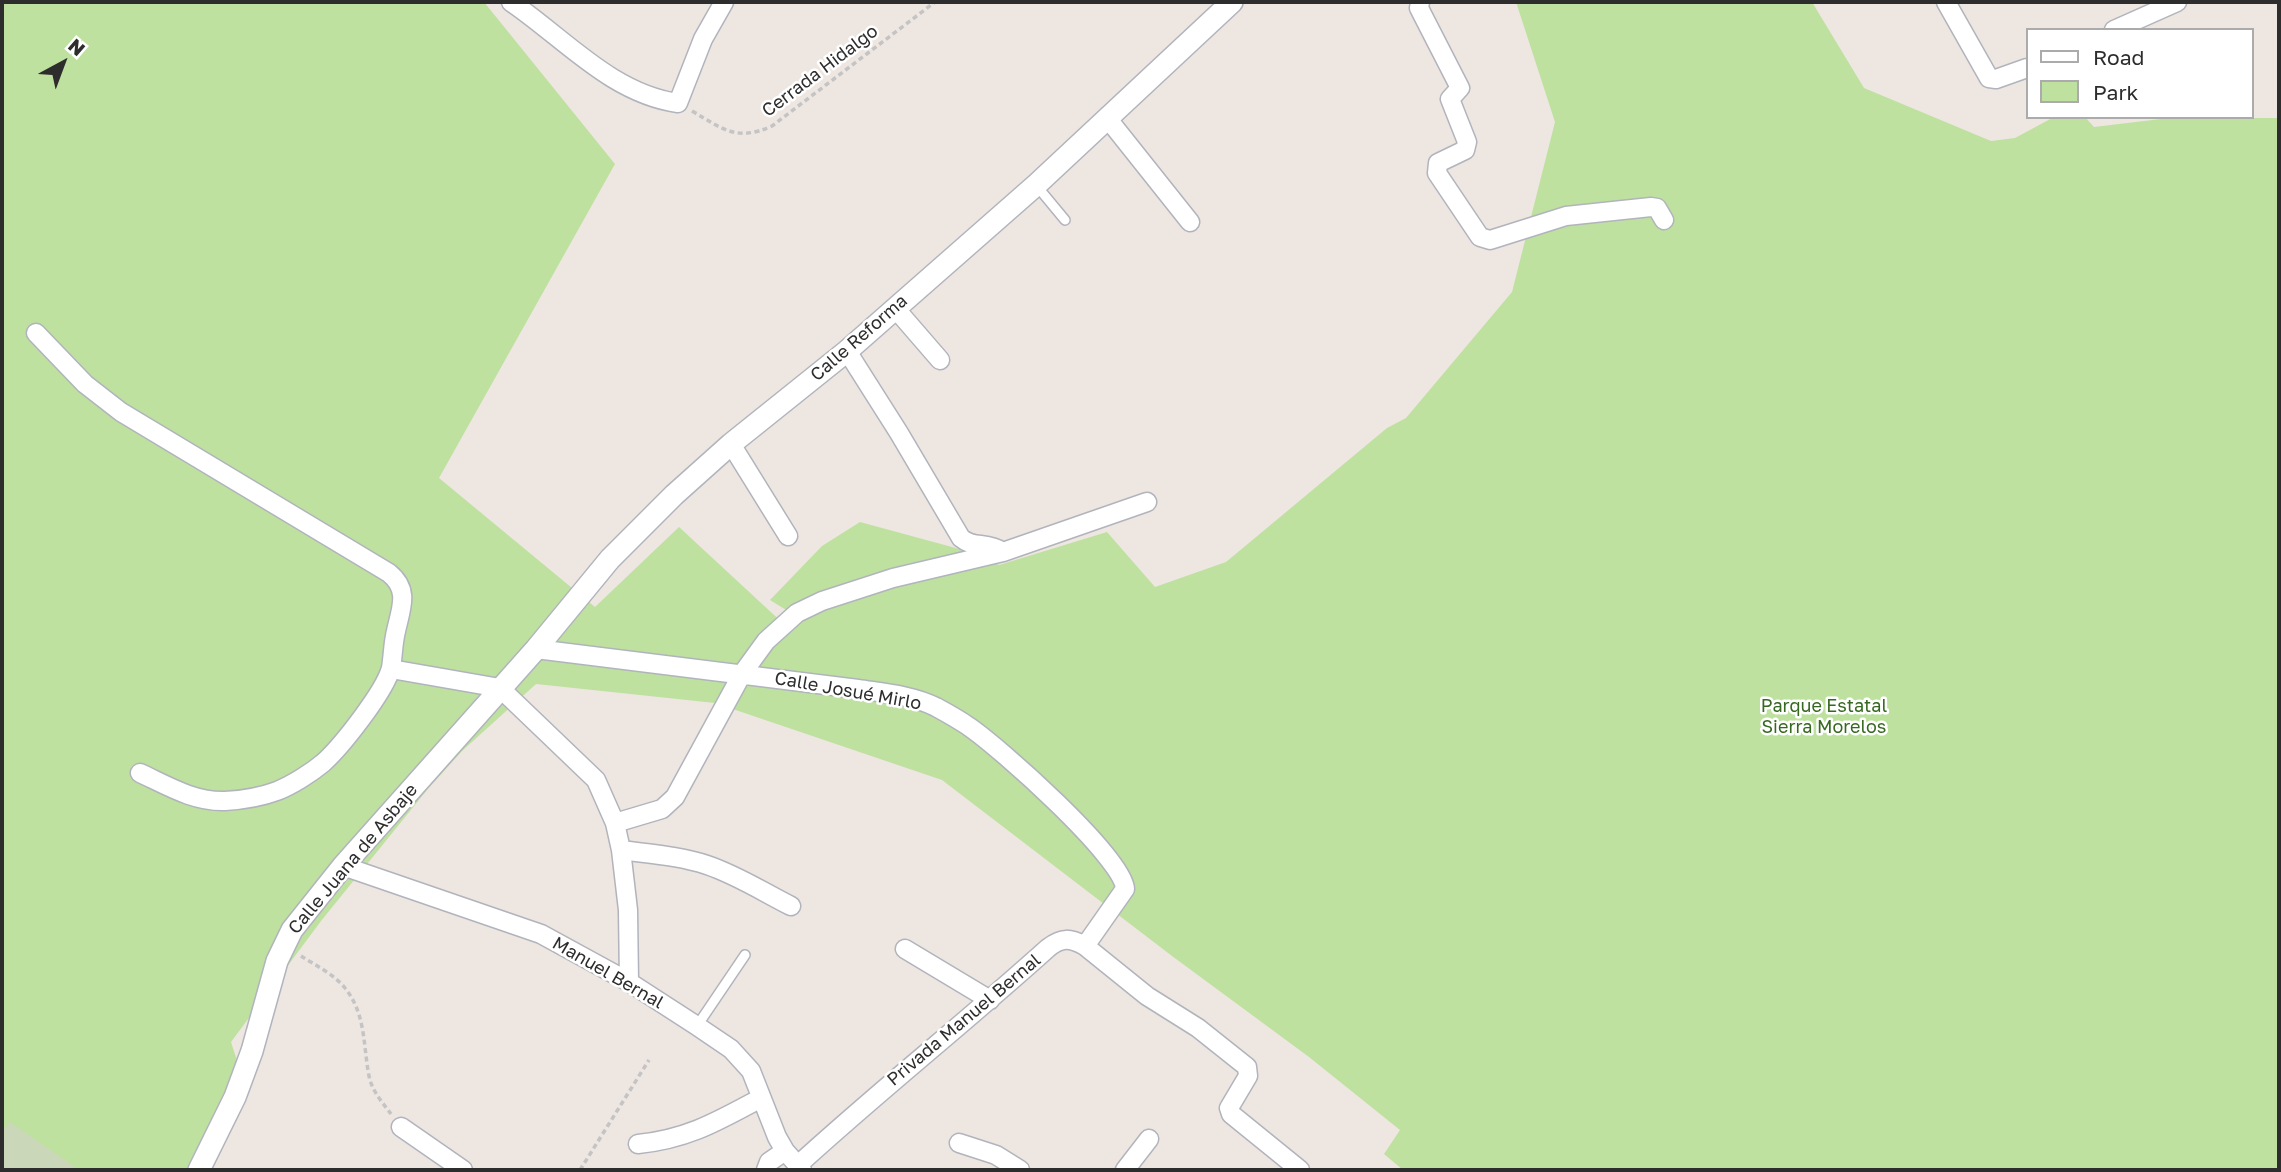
<!DOCTYPE html>
<meta charset="utf-8">
<style>
body{margin:0}
#map{position:relative;width:2281px;height:1172px;overflow:hidden;background:#eee6e1;font-family:"Golos Text",sans-serif}
canvas{display:block}
.frame{position:absolute;inset:0;border:4px solid #2d2d2d;pointer-events:none}
.legend{position:absolute;left:2026px;top:28px;width:228px;height:91px;box-sizing:border-box;background:#fff;border:2px solid #ababab;margin:0;padding:9px 12px;list-style:none;font-size:21px;color:#2d2d2d}
.legend li{display:flex;align-items:center;gap:14px;height:35px}
.legend b{width:35px;border:2px solid #ababab}
.north{position:absolute;left:28px;top:28px;width:70px;height:70px;-webkit-text-stroke:5px #fff;paint-order:stroke;rotate:41deg;font-size:19px;font-weight:700;line-height:28px;text-align:center;color:#2d2d2d}
.north::after{content:'';display:block;margin:auto;width:24px;height:32px;background:#2d2d2d;clip-path:polygon(50% 0,100% 100%,50% 72%,0 100%)}
</style>
<div id="map">
<canvas width="2281" height="1172"></canvas>
<div class="frame"></div>
<ul class="legend">
<li><b style="height:9px;background:#fff"></b>Road</li>
<li><b style="height:19px;background:#bee1a0"></b>Park</li>
</ul>
<div class="north">N</div>
</div>
<script>
const g = document.querySelector('canvas').getContext('2d');
g.lineJoin = 'round';
function fill(path, color) {
  g.fillStyle = color;
  g.fill(path, 'evenodd');
}
function stroke(path, color, width, dash) {
  g.strokeStyle = color;
  g.lineWidth = width;
  g.lineCap = dash ? 'butt' : 'round';
  g.setLineDash(dash || []);
  g.stroke(path);
}
function label(font, color, halo, rows, align = 'center') {
  g.font = font + ' "Golos Text",sans-serif';
  g.lineWidth = 5;
  g.setLineDash([]);
  g.textBaseline = 'middle';
  g.strokeStyle = halo;
  g.fillStyle = color;
  for (const [text, x, y, turn = 0] of rows) {
    g.save();
    g.translate(x, y);
    g.rotate((+turn || 0) * Math.PI / 180);
    g.textAlign = isNaN(turn) ? turn : align;
    if (halo) g.strokeText(text, 0, 0);
    g.fillText(text, 0, 0);
    g.restore();
  }
}
const green = new Path2D(`
 M2,2H484L615,164L439,478L595,607L679,527L787,627L804,621L770,600L822,546L860,522L985,556L999,565L1107,532L1155,587L1226,562L1387,428L1406,418L1512,292L1555,122L1516,2H1812L1864,88L1991,141L2015,138L2054,117H2085L2094,127L2169,118H2279V1170H1403L1384,1154L1400,1130L1309,1057L1172,956L942,780L715,703L536,684L462,751L427,790L321,921L231,1042L243,1079L199,1170H2Z`);
const cemetery = new Path2D(`
 M10,1122L79,1170H2V1131Z`);
const path = new Path2D(`
 M692,111C723,129 736,142 772,126L935,2
 M301,956C315,965 335,975 345,988C366,1014 363,1045 369,1076C372,1091 382,1102 391,1114
 M580,1170L649,1060`);
const service = new Path2D(`
 M1036,185L1065,220
 M697,1026L745,955`);
const minor = new Path2D(`
 M511,2C564,38 612,94 678,103L703,39L724,2
 M1420,2L1419,8L1460,88L1450,99L1467,142L1465,150L1438,163L1437,173L1480,237L1490,240L1566,216L1651,207L1657,208L1664,220
 M1946,2L1989,78L1996,79L2027,68
 M2114,30L2177,2
 M1108,119L1190,222
 M895,308L940,360
 M36,333L85,384L121,412L389,573C410,590 401,608 396,631C393,643 393,656 391,668C385,691 342,746 323,763C311,773 292,785 277,791C261,797 242,800 225,801C194,802 168,786 140,773
 M847,351L899,433L961,538C974,549 986,541 1003,552
 M731,444L788,536
 M536,649L858,689C884,693 912,695 936,707C947,713 958,719 968,726C998,746 1124,858 1125,889L1085,946C1070,938 1062,937 1048,948C966,1022 879,1091 797,1166
 M391,669L500,688L596,780L615,823L621,850L628,910L629,982
 M615,823L662,809L675,797L742,674L766,641L797,613L822,601L893,578L1003,552L1147,502
 M621,850C650,854 680,856 707,865C737,875 763,892 791,906
 M343,866L541,934L629,982L697,1026L731,1049L751,1071L777,1137L785,1151L802,1170
 M1085,946L1147,996L1198,1028L1247,1067L1248,1076L1229,1108L1231,1114L1300,1170
 M905,949L990,1000
 M401,1127L463,1170
 M959,1143L996,1155L1020,1170
 M638,1144C688,1139 718,1121 761,1098
 M766,1170L769,1162L785,1151
 M1125,1170L1149,1139`);
const tertiary = new Path2D(`
 M199,1170L235,1097L252,1051L277,961L292,930L343,866L536,649L610,559L674,495L731,444L847,351L1036,185L1232,2`);
const streetNames = [
 ["Cerrada Hidalgo",820,71,-37],
 ["Calle Reforma",859,338,-41],
 ["Calle Josué Mirlo",848,691,10],
 ["Calle Juana de Asbaje",353,859,-50],
 ["Manuel Bernal",608,973,30],
 ["Privada Manuel Bernal",964,1020,-40]
];
const parkNames = [
 ["Parque Estatal",1824,706],
 ["Sierra Morelos",1824,727]
];
fill(green, '#bee1a0');
fill(cemetery, '#cbd7b9');
stroke(service, '#b1b4bc', 12);
stroke(minor, '#b1b4bc', 21);
stroke(tertiary, '#b1b4bc', 24);
stroke(path, '#c4c4c4', 3.5, [5, 3.5]);
stroke(service, '#fff', 9);
stroke(minor, '#fff', 18);
stroke(tertiary, '#fff', 21);
label('18px', '#2d2d2d', '#fff', streetNames);
label('18px', '#36681f', '#fff', parkNames);
</script>
